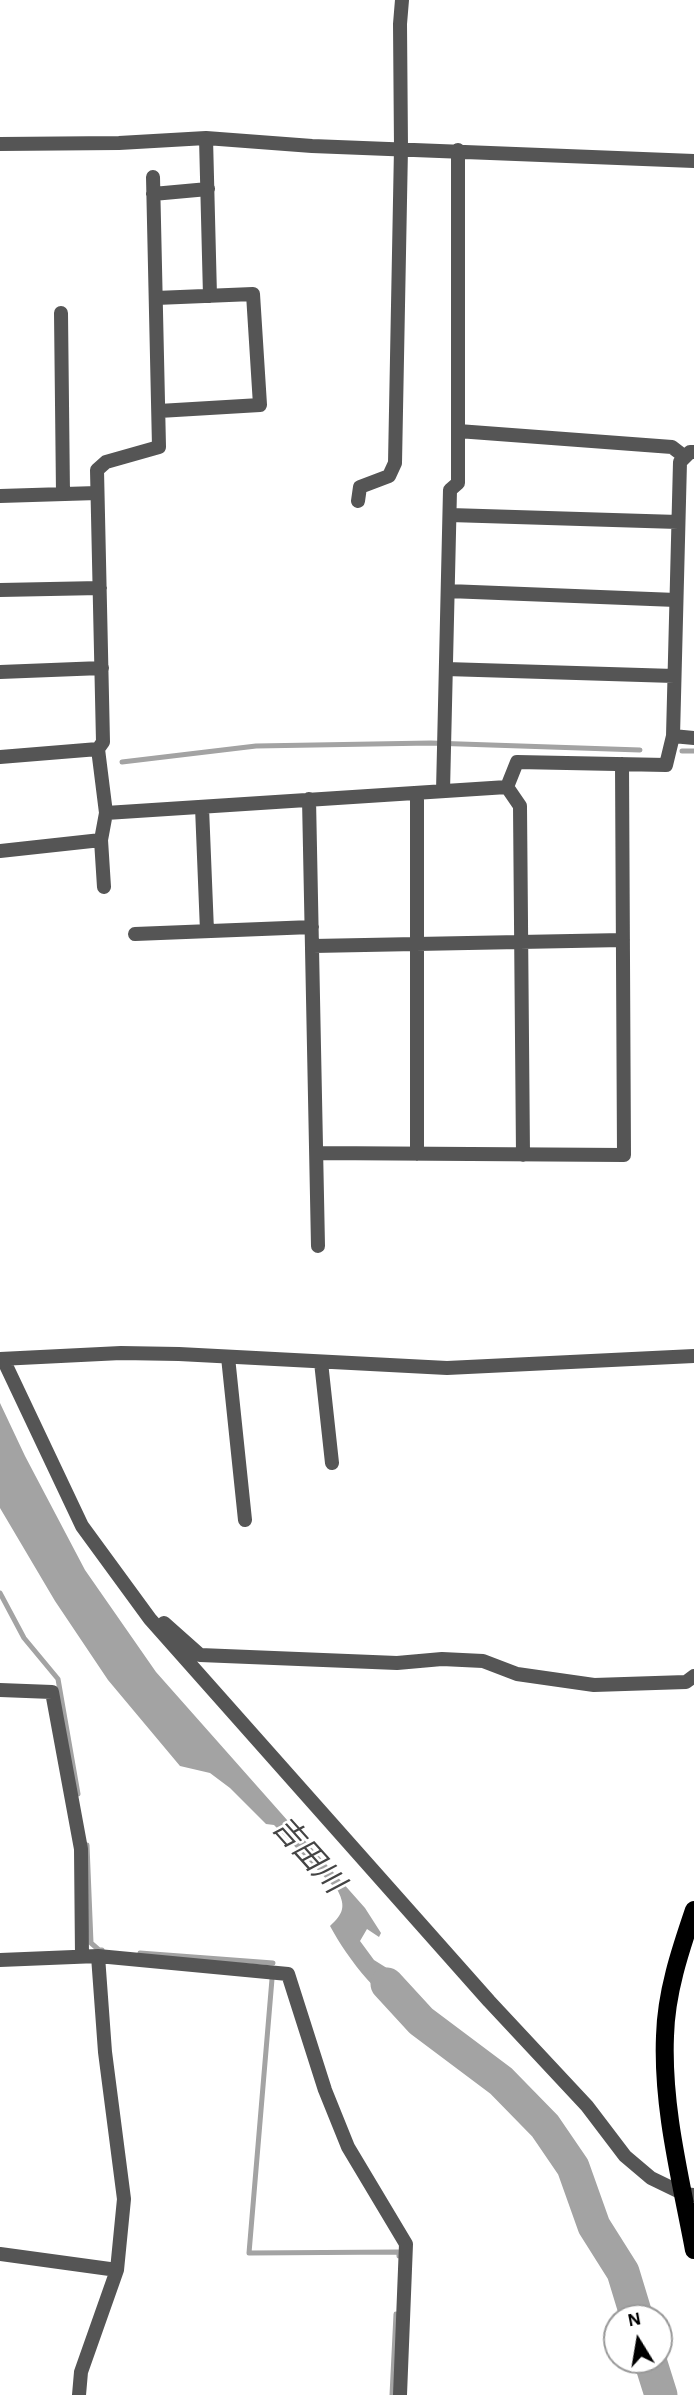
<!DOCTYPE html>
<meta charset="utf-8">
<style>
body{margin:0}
#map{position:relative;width:694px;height:2395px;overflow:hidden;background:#fff;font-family:"Alegreya Sans",sans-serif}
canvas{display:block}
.north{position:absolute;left:603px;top:2304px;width:70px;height:70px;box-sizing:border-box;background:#fff;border:2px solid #999;border-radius:50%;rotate:349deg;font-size:19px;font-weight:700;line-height:28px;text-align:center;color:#000}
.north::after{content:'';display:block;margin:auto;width:24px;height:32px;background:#000;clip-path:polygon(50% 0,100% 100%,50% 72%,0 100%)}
</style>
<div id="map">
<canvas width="694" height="2395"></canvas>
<div class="north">N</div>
</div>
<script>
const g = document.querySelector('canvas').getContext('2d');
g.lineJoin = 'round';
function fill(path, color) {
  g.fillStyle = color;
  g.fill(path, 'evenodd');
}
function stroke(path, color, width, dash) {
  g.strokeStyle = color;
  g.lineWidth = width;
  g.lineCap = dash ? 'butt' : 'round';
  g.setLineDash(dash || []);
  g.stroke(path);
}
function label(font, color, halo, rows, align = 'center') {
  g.font = font + ' "Alegreya Sans","Noto Sans JP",sans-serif';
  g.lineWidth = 5;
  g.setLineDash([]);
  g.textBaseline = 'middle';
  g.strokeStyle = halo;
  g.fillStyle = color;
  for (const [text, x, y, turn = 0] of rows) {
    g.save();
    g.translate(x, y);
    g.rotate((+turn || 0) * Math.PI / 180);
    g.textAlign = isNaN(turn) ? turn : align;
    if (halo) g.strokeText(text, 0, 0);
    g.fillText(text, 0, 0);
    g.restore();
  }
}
const water = new Path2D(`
 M0,1403L25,1456L85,1570L156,1672L365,1908L381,1933L379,1937L367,1929L360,1941L374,1960L390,1970L406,1990L419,2018C382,2005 348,1959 330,1926C343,1914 346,1907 338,1891L274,1825L266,1824L230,1788L210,1773L180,1766L108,1680L55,1601L0,1508Z`);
const stream = new Path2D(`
 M682,751H694
 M122,762L256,746L431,743L640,750
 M0,1593L24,1638L58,1679L78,1794
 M87,1845L91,1943L99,1950H102
 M140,1953L273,1963
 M272,1979L249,2253L399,2252V2256
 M392,2395L396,2314`);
const river = new Path2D(`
 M387,1984L421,2021L501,2081L545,2126L573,2167L594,2226L623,2272L637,2318
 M650,2360L661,2395`);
const minor = new Path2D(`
 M206,138L210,296
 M0,144L119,143L206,138L312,146L694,161
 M153,194L208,189
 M156,298L253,294L260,405L159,411
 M61,313L63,494
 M458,431L672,447L685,457
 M694,452H690L680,462L673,736L694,738
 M0,496L97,493
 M358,501L360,487L389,476L395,463L401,148L400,24L402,0
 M450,515L678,522
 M0,590L100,588
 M448,591L676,600
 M446,669L674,676
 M0,672L102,668
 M98,749L103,742L97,470L106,462L159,447L153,177
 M0,757L98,749L106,813L507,787L517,762L666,765L673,736
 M507,787L520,806L523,1155
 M443,791L450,490L458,483V150
 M417,793V1154
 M309,799L318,1246
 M202,807L207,931
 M0,851L101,840
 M104,887L101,840L106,813
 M135,934L312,927
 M313,946L623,940
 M317,1153L624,1155L622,764
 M228,1357L245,1520
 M0,1359L121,1353L179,1354L447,1368L694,1356
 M3,1359L82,1526L150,1619L489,2001L587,2106L625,2156L651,2178L684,2194L694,2195
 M321,1362L332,1463
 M164,1623L200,1655L397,1663L442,1659L483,1661L517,1674L594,1685L686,1682L694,1676
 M0,1690L52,1692L81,1849L82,1956
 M98,1956L288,1974L325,2090L348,2147L406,2244L400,2395
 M0,1960L98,1956L105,2052L124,2199L117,2270L81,2372L79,2395
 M0,2254L117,2270`);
const primary = new Path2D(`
 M694,1910C680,1951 666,1993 665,2036C662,2108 681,2180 694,2250`);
const waterNames = [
 ["吉田川",308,1855,48]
];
fill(water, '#a3a3a3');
stroke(stream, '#a3a3a3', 5);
stroke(river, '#a3a3a3', 33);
stroke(minor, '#555', 14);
stroke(primary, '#000', 18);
label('italic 30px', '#444', '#fff', waterNames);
</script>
